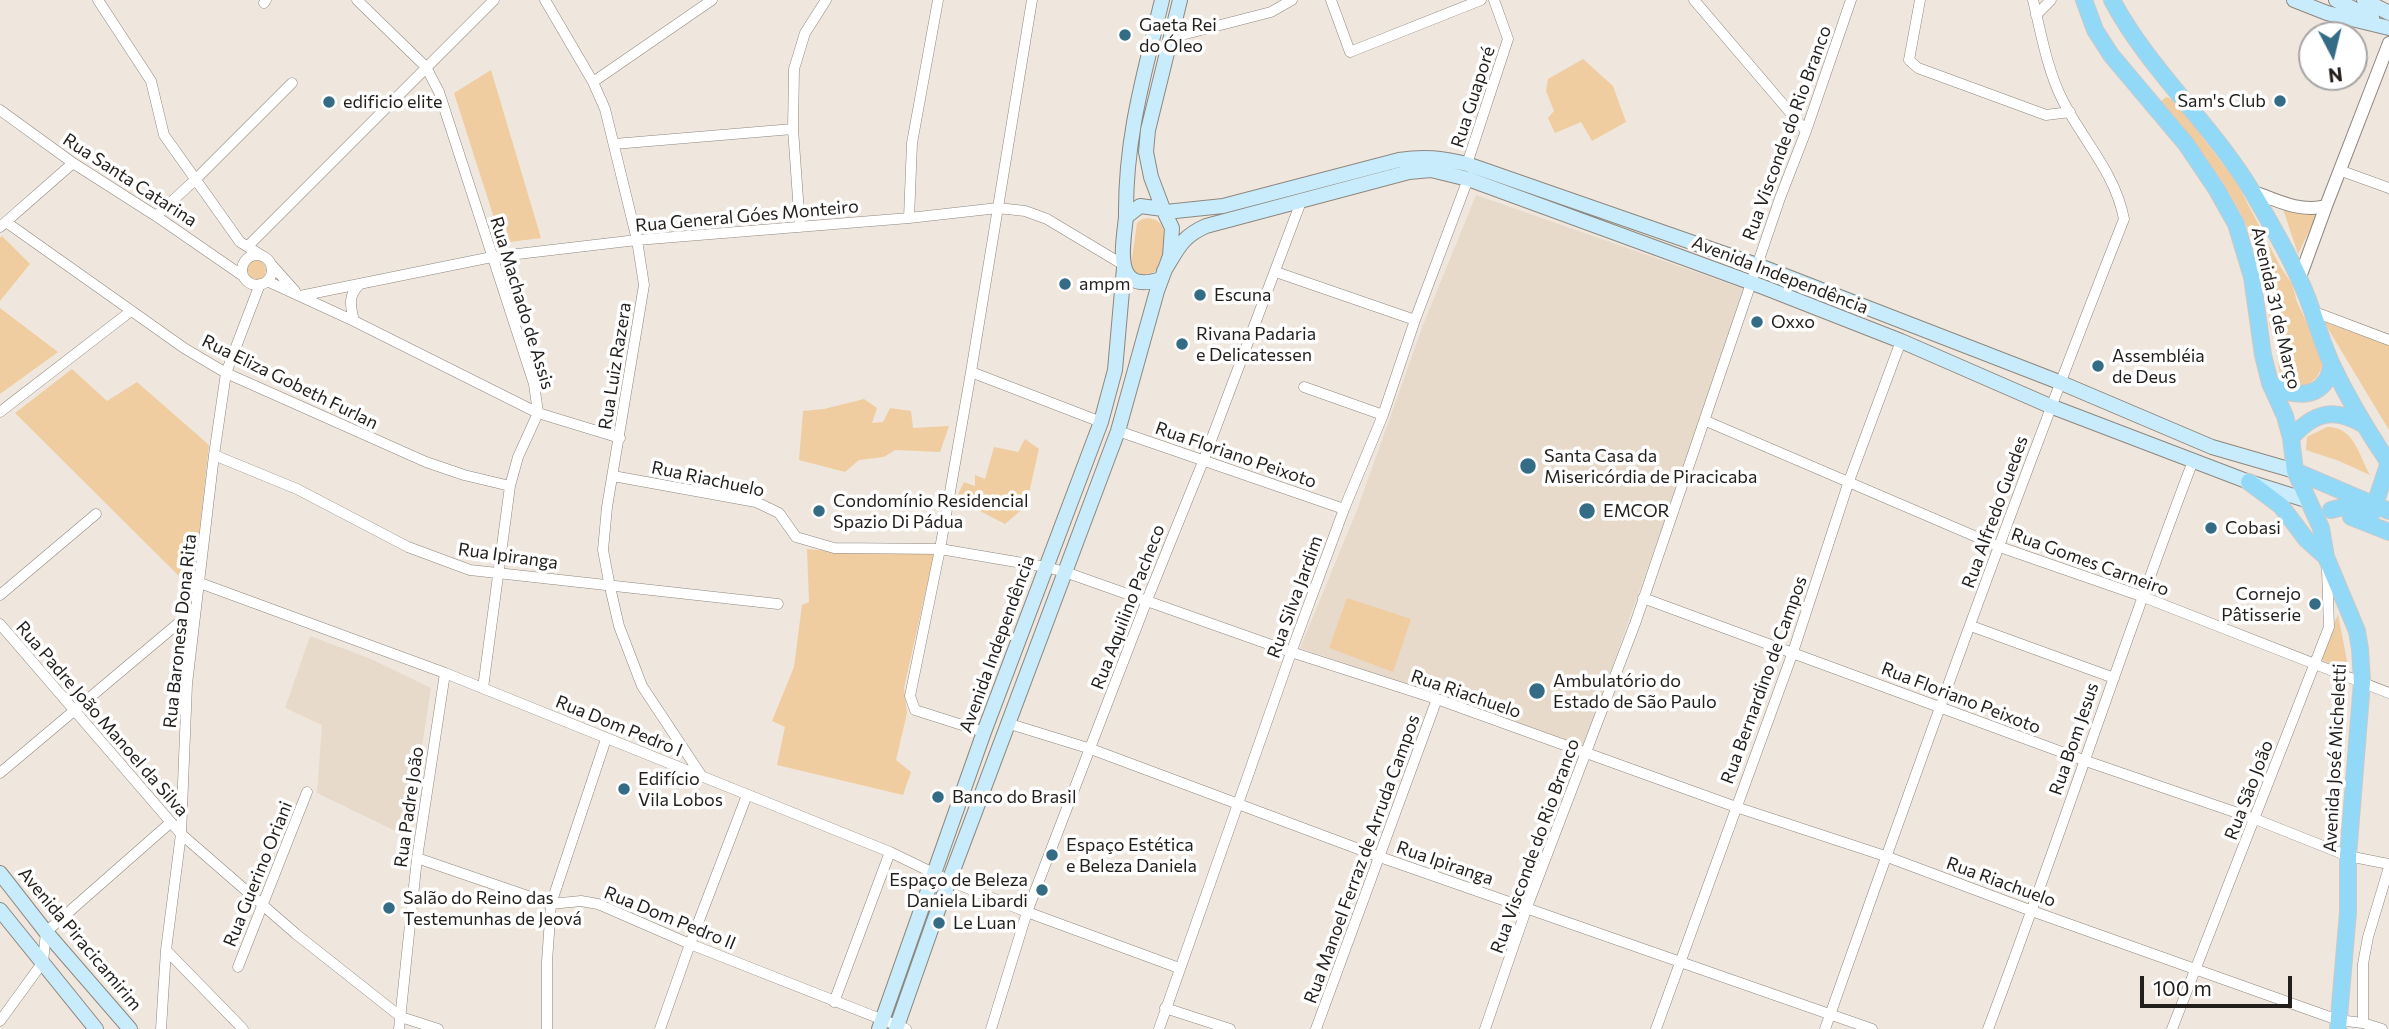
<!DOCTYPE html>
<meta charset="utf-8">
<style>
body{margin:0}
#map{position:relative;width:2389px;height:1029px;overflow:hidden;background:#efe7dd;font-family:Commissioner,sans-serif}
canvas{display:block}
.north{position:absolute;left:2298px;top:21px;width:70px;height:70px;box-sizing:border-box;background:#fff;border:2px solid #a7a5a4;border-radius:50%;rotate:173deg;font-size:19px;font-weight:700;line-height:28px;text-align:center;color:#221f1c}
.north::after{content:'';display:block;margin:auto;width:24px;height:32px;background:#346c86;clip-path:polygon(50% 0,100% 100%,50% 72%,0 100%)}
.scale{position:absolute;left:2140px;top:976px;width:152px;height:32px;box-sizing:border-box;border:4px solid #221f1c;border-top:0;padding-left:9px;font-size:21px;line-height:24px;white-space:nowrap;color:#221f1c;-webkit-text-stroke:5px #fff;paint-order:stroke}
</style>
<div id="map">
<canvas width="2389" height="1029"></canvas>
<div class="north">N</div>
<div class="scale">100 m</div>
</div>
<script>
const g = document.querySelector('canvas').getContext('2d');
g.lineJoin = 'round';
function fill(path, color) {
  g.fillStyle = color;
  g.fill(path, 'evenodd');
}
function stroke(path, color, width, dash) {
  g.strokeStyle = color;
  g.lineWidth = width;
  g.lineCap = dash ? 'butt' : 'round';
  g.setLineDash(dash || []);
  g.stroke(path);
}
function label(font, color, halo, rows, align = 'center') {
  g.font = font + ' Commissioner,sans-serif';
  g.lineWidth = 7;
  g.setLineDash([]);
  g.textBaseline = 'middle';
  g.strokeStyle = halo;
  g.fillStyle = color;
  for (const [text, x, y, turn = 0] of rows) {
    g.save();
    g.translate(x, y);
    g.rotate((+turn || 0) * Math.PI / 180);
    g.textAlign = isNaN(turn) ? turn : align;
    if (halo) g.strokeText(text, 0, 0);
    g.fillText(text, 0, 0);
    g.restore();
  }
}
const built = new Path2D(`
 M1476,195L1747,290L1584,746L1300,648L1357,510L1423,325Z
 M310,636L371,659L431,688L408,837L317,793L322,725L285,708Z`);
const green = new Path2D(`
 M1583,59L1613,86L1626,122L1592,141L1581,122L1555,133L1548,118L1554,111L1546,91L1548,79Z
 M491,70L541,238L502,243L454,93Z
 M2166,97L2174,100L2237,183L2280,266L2292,284L2297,302L2325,361L2317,377L2307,385L2293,386L2280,375L2275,340L2269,324L2268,290L2262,260L2240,212L2222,181L2160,102Z
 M2282,206L2318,213L2298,254Z
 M1149,218C1172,221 1164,252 1159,269C1150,276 1137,277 1131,266L1137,223L1142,219Z
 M2,236L30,264L0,301V238Z
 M246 270a10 10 0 1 1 20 0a10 10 0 1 1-20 0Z
 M0,308L58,352L0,394Z
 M2324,322L2389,345V430Z
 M72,369L107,401L137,382L209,445L193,590L15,413Z
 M864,399L877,408L872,423L883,422L890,408L911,411L913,428L949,426L940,452L895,450L884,457L859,460L845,472L799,460L803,411L824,409Z
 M2327,427C2354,426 2359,456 2370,475L2339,461L2306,450L2307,437Z
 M1025,439L1039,449L1026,506L1005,524L980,511L958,494L964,482L975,486V475L985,479L994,447L1018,452Z
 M807,549L839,552L934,554L904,688L907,713L896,760L911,772L903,795L777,765L785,727L772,721L794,667L802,605L809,602Z
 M1347,598L1411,619L1393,672L1329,648Z
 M2338,614L2349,671L2320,659Z`);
const minor = new Path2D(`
 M98,0L151,81L164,135L240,242L261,255
 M357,0L426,67L439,92L534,384L538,413L518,457L510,486L483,688
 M545,0L593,82L605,109L637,240L644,285L607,507L603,550L610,587L619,626L642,686L701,775
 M1331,0L1350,52L1481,0
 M1694,0L1806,131
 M1920,0L1909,60L1918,68L2046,115L2070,112
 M264,3L266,0
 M2036,15L2051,0
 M1170,38L1271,12L1292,0
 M593,82L712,0
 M0,110L73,163L156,216L243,276
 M614,144L793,129
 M1467,164L1508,39L1494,0
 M2339,170L2389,188
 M156,216L196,179L292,83
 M909,218L912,143L938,0
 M6,222L184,348L226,373L426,462L464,475L510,486
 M0,227L73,163
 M800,227L793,129L794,69L805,33L826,0
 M248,246L494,0
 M242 270a15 15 0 1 1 30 0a15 15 0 1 1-30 0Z
 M270,263L295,291
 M1276,272L1415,320
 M267,281L354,321L538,413L620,438
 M300,296L492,257L637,240L909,218L998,208L1025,211L1047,219L1122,264
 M2312,311L2389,340
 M354,321C350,305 348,295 360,284
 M971,372L1101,422
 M1304,387L1383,415
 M0,412L131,311
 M1706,421L2000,547L2141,596L2389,693
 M1118,431L1344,509
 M214,455L297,489L408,547L470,570L778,604
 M613,476L756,502L779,513L796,537L834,548L940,549L1046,567L1065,572L1291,652L1437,699L1736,807L1885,856L2032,911L2338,1020L2363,1023L2382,1029
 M200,583L445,673L890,852L950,881L1027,912L1179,968
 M0,595L96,514
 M1643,598L2086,761L2255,819L2348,856L2389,864
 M0,624L181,834L296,934L401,1017L438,1029
 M1971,626L2114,678
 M1010,724L1091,749L1380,857L1872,1029
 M984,732L915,710L910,696L940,549L971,372L1032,0
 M0,773L194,610
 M417,858L551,904L581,901L598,904L690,944L906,1029
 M166,950L243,1029
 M238,967L307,792
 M834,1002L890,852
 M1165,1008L1230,1029
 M0,1021L43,962L46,932L170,823
 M2363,1023V964L2368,937L2389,867
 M161,1029L166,950L181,834L187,684L214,455L226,373L260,284
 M399,1029L417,858L445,673
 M547,1029V962L551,904L606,739
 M660,1029L690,944L747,795
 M991,1029L1027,912L1147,600L1204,459L1302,199
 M1159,1029L1292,650L1344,509L1383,415L1415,320L1468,179
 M1316,1029L1437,699
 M1485,1029L1527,907L1636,621L1780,198L1806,131L1851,0
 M1656,1029L1793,652L1849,481L1901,341
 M1825,1029C1921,758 2018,487 2124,219C2115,172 2083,141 2062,99C2047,69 2041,33 2033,0
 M1988,1029C2059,841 2121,649 2193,461
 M2172,1029L2329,627L2327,569`);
const tertiary = new Path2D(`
 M2252,191C2276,200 2300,213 2326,206
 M2299,280L2326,206L2389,43`);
const secondary = new Path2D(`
 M2294,0L2327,13L2389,28
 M2336,0L2372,18
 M2364,0L2389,13
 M1163,209L1151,177L1146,152L1148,130L1180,0
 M1166,212L1223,206L1399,160C1425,156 1441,158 1467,164L1757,265L2059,382L2212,447L2295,471
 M1126,217C1125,138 1144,75 1162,0
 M1164,271C1178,249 1181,237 1206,226L1409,172L1431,170L1468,179L1763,287L1901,341L2050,406L2249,482L2306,500
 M0,873L46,932L130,1029
 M0,910L96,1029
 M879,1029L984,732L1101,422L1115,370L1124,268
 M896,1029L934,921L1118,431L1157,291L1170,256L1172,228L1163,209L1140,206L1126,217C1123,247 1112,295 1161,279`);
const primary = new Path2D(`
 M2084,0L2095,30L2111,55L2186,144L2217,190L2236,224L2252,277L2263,355L2270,383L2285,416L2291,438L2295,471L2321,528L2326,557L2357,631L2360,649L2362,682L2348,856V912L2338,1029
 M2112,0C2149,70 2212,124 2253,193C2272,226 2293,261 2307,297C2316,320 2322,344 2333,367C2349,400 2368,432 2389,463
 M2270,383C2286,394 2312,401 2326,381C2329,377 2330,370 2332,365
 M2291,438C2314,412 2334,407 2364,425
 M2295,471L2389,511
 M2249,482L2281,506L2306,539L2326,557
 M2331,510L2347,506L2365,514L2372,513L2389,462
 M2351,517L2389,532`);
const markers = [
 [1125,35,7,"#346c86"],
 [2280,101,7,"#346c86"],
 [329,102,7,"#346c86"],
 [1065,284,7,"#346c86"],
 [1200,295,7,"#346c86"],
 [1757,322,7,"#346c86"],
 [1182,344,7,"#346c86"],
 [2098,366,7,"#346c86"],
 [1528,466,9,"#346c86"],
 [819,511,7,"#346c86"],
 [1587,511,9,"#346c86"],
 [2211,528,7,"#346c86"],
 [2315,604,7,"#346c86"],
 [1537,691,9,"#346c86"],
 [624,789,7,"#346c86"],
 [938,797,7,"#346c86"],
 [1052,855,7,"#346c86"],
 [1042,890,7,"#346c86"],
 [389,908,7,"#346c86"],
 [939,923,7,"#346c86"]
];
const poiNames = [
 ["Gaeta Rei",1139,25],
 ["do Óleo",1139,46],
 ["Sam's Club",2266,101,"right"],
 ["edificio elite",343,102],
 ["ampm",1079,284],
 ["Escuna",1214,295],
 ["Oxxo",1771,322],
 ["Rivana Padaria",1196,334],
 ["e Delicatessen",1196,355],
 ["Assembléia",2112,356],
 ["de Deus",2112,377],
 ["Santa Casa da",1544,456],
 ["Misericórdia de Piracicaba",1544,477],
 ["Condomínio Residencial",833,501],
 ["Spazio Di Pádua",833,522],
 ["EMCOR",1603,511],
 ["Cobasi",2225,528],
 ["Cornejo",2301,594,"right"],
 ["Pâtisserie",2301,615,"right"],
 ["Ambulatório do",1553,681],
 ["Estado de São Paulo",1553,702],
 ["Edifício",638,779],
 ["Vila Lobos",638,800],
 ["Banco do Brasil",952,797],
 ["Espaço Estética",1066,845],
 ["e Beleza Daniela",1066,866],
 ["Espaço de Beleza",1028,880,"right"],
 ["Daniela Libardi",1028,901,"right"],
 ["Salão do Reino das",403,898],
 ["Testemunhas de Jeová",403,919],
 ["Le Luan",953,923]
];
const streetNames = [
 ["Rua Guaporé",1473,97,-72],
 ["Rua Visconde do Rio Branco",1787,133,-70],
 ["Rua Santa Catarina",130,180,33],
 ["Rua General Góes Monteiro",747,216,-5],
 ["Avenida Independência",1780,275,21],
 ["Rua Machado de Assis",522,303,73],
 ["Avenida 31 de Março",2276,308,77],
 ["Rua Luiz Razera",615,366,-81],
 ["Rua Eliza Gobeth Furlan",290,382,26],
 ["Rua Floriano Peixoto",1236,455,19],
 ["Rua Riachuelo",708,479,12],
 ["Rua Alfredo Guedes",1995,512,-70],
 ["Rua Ipiranga",508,556,8],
 ["Rua Gomes Carneiro",2090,562,20],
 ["Rua Silva Jardim",1295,597,-70],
 ["Rua Aquilino Pacheco",1128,607,-69],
 ["Rua Baronesa Dona Rita",180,631,-84],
 ["Avenida Independência",997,644,-70],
 ["Rua Bernardino de Campos",1764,680,-70],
 ["Rua Riachuelo",1466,694,19],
 ["Rua Floriano Peixoto",1961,698,21],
 ["Rua Padre João Manoel da Silva",102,719,49],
 ["Rua Dom Pedro I",619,726,22],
 ["Rua Bom Jesus",2074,739,-71],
 ["Avenida José Micheletti",2335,758,-87],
 ["Rua São João",2249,790,-69],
 ["Rua Padre João",409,807,-82],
 ["Rua Visconde do Rio Branco",1535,846,-70],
 ["Rua Manoel Ferraz de Arruda Campos",1362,859,-70],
 ["Rua Ipiranga",1445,863,19],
 ["Rua Guerino Oriani",258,874,-68],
 ["Rua Riachuelo",2001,882,20],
 ["Rua Dom Pedro II",670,918,22],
 ["Avenida Piracicamirim",80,939,50]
];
fill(built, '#e7daca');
fill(green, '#efcda0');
stroke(minor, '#8e877f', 11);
stroke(tertiary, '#8e877f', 14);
stroke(secondary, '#8e877f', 16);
stroke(primary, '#cac9c9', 18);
stroke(minor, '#fff', 10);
stroke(tertiary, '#fff', 12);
stroke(secondary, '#c8ecfb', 14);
stroke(primary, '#92d9f8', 16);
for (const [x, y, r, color] of markers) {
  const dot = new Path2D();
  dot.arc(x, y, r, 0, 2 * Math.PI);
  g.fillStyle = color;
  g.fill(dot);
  stroke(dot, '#fff', 2.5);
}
label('18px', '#221f1c', '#fff', poiNames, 'left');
label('18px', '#221f1c', '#fff', streetNames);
</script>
